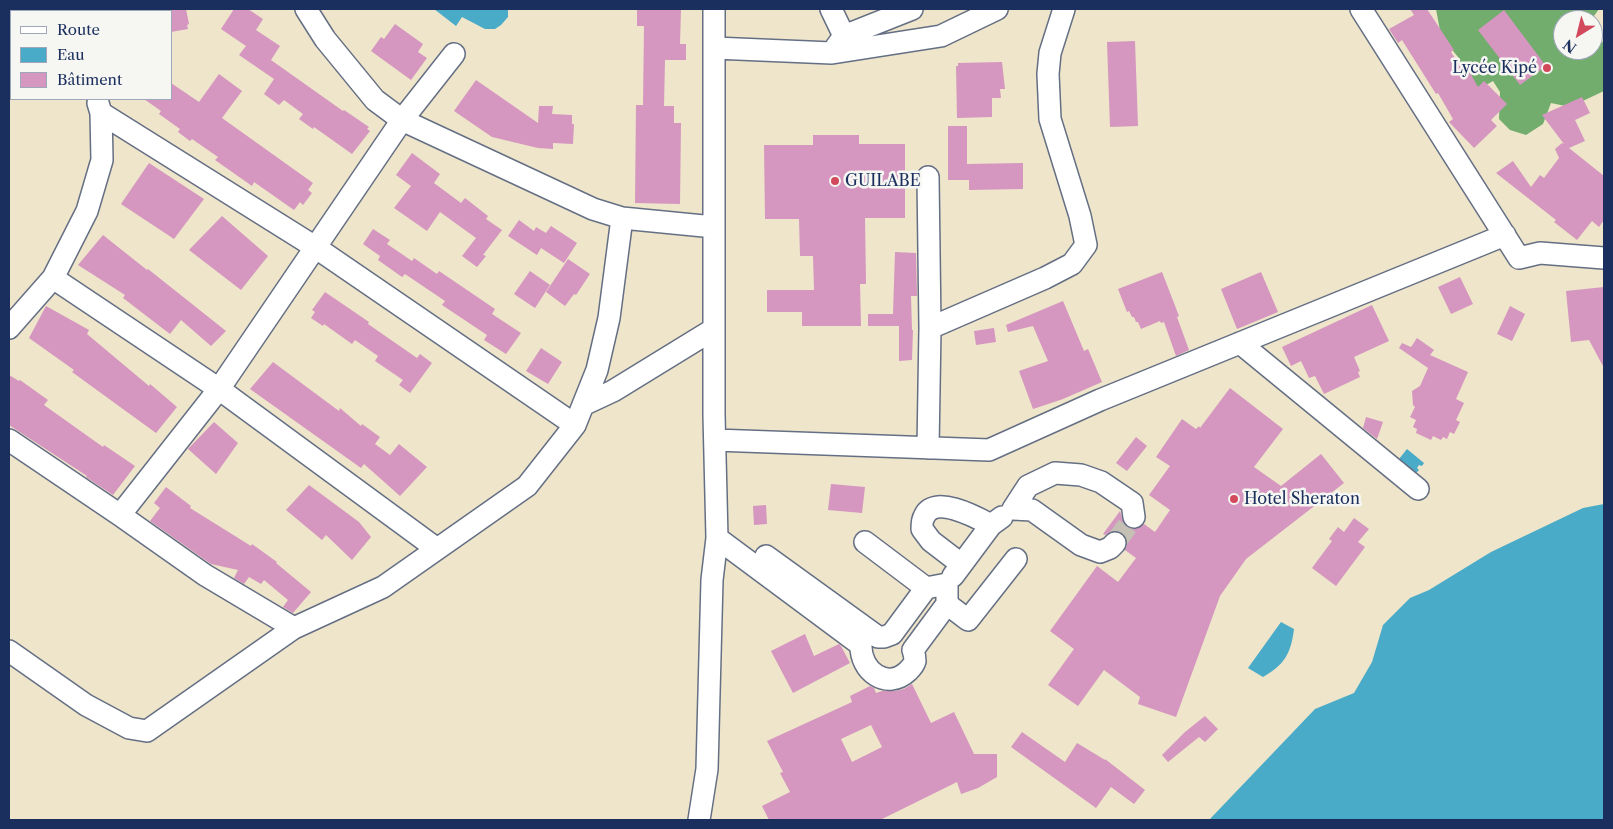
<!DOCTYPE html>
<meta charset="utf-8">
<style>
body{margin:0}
#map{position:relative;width:1613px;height:829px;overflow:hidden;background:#eee5ca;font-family:"Libre Caslon Text",serif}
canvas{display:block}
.frame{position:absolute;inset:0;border:10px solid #1b2f5e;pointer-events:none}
.legend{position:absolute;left:10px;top:10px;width:162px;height:90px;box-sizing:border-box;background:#f6f6f2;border:1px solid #9ea6b7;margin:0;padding:6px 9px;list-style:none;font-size:15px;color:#1b2f5e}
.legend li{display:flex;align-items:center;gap:10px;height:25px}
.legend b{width:25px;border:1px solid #9ea6b7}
.north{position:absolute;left:1553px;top:10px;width:50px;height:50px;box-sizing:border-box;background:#f6f6f2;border:1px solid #9ea6b7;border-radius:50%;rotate:216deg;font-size:14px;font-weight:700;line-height:20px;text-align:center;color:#1b2f5e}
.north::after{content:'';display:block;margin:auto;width:18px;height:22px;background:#d1495b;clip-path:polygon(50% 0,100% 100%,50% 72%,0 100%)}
</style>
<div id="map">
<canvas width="1613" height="829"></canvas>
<div class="frame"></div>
<ul class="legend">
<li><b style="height:6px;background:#fff"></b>Route</li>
<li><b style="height:14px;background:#4aabc9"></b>Eau</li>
<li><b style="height:14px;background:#d596bf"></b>Bâtiment</li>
</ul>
<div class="north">N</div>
</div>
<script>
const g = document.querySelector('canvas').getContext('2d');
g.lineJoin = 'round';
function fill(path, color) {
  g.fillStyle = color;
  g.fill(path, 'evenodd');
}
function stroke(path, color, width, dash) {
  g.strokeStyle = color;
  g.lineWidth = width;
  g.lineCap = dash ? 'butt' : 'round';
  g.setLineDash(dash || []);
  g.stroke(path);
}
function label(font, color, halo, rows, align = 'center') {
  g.font = font + ' "Libre Caslon Text",serif';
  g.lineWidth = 5;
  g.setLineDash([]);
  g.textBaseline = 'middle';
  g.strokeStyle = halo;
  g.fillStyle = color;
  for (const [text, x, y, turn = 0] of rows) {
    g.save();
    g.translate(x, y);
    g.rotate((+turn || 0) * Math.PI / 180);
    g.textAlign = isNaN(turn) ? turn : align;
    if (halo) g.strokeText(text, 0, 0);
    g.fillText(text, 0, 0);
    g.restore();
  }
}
const forest = new Path2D(`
 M1436,9H1599L1591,20H1563V50H1593V48L1604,41V91L1570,107L1551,103L1543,124L1526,135L1510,130L1499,119L1500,92L1493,81L1479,89L1467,79L1458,57L1441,36Z`);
const water = new Path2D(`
 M434,9H508V17L501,25L495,29H485L462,17L456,26Z
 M1407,449L1424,463L1422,466L1419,465L1417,468L1419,470L1416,473L1399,459Z
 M1604,504V820H1209L1315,709L1354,693L1372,662L1383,625L1410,598L1429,590L1491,552L1583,508Z
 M1281,622L1294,629C1291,654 1284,665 1263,677L1248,668Z`);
const building = new Path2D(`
 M171,9H186L189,24L187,25L188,29L171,32Z
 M234,9H248L263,19L256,30L280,46L271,60L343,111L344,110L369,127L367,129L370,131L352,154L314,127L313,129L299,119L303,114L284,100L279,105L264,94L274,79L239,55L246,46L221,29Z
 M637,9H681L680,44H686V60H665L664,106H674V123H681L680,204L635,203L636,105H643L644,26H637Z
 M1410,9H1427L1454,50L1451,52L1465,73L1469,71L1478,87L1484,81L1507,104L1491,120L1497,126L1474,148L1449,122L1453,119L1438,93L1436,94L1402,40L1398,43L1389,29L1414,15Z
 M1504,10L1546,66L1520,85L1478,30Z
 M395,24L423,44L418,52L427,58L411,80L371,51L381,37L384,39Z
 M1135,41L1138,126L1110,127L1107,42Z
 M1002,62L1005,89H1000L1001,98H992V117L957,118L956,66H958V63Z
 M219,74L242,91L222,118L313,183L308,190L312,193L303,205L300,202L294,210L254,182L252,186L215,160L218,157L192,139L190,141L178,132L180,129L159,114L161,111L144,99H171V83L199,102Z
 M476,80L538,123L539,106H553L552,114L572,115V124H574L573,144L553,143V149L538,148L492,137L454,111Z
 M1582,97L1590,113L1575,120L1585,141L1569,148L1604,176V220L1599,227L1592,221L1577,240L1554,222L1556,220L1496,173L1513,161L1531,187L1540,175L1544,178L1559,158L1555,149L1562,143L1564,144L1542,115Z
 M948,126H967V164L1023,163V189L969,190V180H948Z
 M813,135H859V144H905V218H865L866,284H860L861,326H802V312H767V290H814L813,256H800L799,219H765L764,145H813Z
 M412,153L440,174L434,183L461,203L465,198L488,216L486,219L502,230L483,255L486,256L477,267L462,256L476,238L440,212L427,231L394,208L411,186L396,175Z
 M149,163L204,199L174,239L121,204Z
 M222,216L268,256L241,290L189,250Z
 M519,220L534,231L536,227L546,233L551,226L577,243L564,263L541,248L537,255L508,236Z
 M373,229L390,240L387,244L412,261L414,258L437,274L439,271L495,309L492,314L521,333L506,354L484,340L487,335L442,305L445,301L405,274L402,277L378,260L380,256L363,244Z
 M103,235L147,270L148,269L226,331L211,346L181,320L170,334L123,298L125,295L78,265Z
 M895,252L916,253L917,296H911L912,330H913L912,360L899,361V326H868V314H893Z
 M568,259L590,274L576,295L574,294L565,306L546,292Z
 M530,271L550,285L535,308L514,294Z
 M1162,272L1179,316L1177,317L1189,350L1176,356L1164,322L1161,323L1160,321L1141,329L1138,322H1136L1134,317H1132L1129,311L1127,312L1118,289Z
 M1261,272L1278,312L1237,329L1221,289Z
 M1460,277L1473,304L1451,314L1438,287Z
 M1604,287V368L1589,340L1571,342L1566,291Z
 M325,292L369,322L368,324L417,358L420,354L432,363L410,393L399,385L403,380L375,361L378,356L355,340L352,344L324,324L323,326L311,318L315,312L312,310Z
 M1063,301L1084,351L1088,349L1102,382L1063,399L1033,409L1019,371L1048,361L1033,326L1008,332L1006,325Z
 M1372,305L1389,341L1354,357L1360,371L1358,372L1360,377L1324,394L1315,376L1309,378L1301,361L1291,366L1282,347Z
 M46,306L89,330L87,334L149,386L150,384L177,407L156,433L72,372L74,370L29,338Z
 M1510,306L1525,314L1512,341L1497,334Z
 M994,328L996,342L976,345L974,331Z
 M1417,338L1434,350L1430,355L1468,372L1456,399L1464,403L1456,420L1460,422L1454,434L1450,432L1447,439L1443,437L1441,440L1433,436L1431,440L1416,433L1417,429L1413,427L1416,420L1410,417L1415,407L1413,405L1412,391L1420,386L1428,368L1399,348L1402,343L1411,347Z
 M541,348L562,362L548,384L526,371Z
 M273,362L339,411L340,408L361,426L362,424L380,437L375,444L390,455L399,444L427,467L400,496L364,464L361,468L250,389Z
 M9,375L19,381L20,380L48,400L44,405L103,447L104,445L135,466L113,495L86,477L87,476L9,425Z
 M1230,388L1283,429L1254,467L1281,486L1321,454L1344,483L1246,559L1220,596L1176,717L1138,704L1140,697L1104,670L1078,706L1048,685L1074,649L1050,631L1097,566L1118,582L1136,558L1125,550L1127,546V540L1123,534L1119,531H1112L1105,535L1103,534L1120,511L1124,524L1129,528L1136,529L1144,524L1155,532L1170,510L1149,495L1170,466L1156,457L1182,419L1196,429L1199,426L1200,428Z
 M1366,417L1383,422L1377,439L1363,428Z
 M214,422L238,443L216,474L188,449Z
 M1136,437L1147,446L1127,471L1116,463Z
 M831,484L865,487L862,513L828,510Z
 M309,485L359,522L371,537L352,560L326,535L322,540L286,510Z
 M166,487L191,506L190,508L251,546L252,544L277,562L276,563L311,592L293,613L283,607L288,600L264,580L261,584L249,577L244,584L234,578L238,570L211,564L150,521L160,508L154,503Z
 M766,505L767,524L754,525L753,506Z
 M1354,518L1369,529L1358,542L1365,547L1336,586L1312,568L1332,541L1329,539L1338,527L1344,532Z
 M805,634L814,656L839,644L841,646L850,663L793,693L771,651Z
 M912,684L931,723L954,712L974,754H997V777L978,788L961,794L957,782L880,820H769L762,806L790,792L780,773L783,772L767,741L852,702L850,696L870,686L874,688L876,693L882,691H895L904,689ZM871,725L882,747L852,762L841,739Z
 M1205,716L1218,729L1205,742L1199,737L1168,762L1162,755L1185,732Z
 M1022,732L1065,762L1077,743L1105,760V759L1145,790L1134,804L1111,787L1096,808L1011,747Z`);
const minorTunnel = new Path2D(`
 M1115,543L1134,517`);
const minor = new Path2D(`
 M74,9L75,11
 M306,9L325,39L375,100L402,120L593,209L622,218L714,227
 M831,9L844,36L836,47
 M1361,9L1519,258L1540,253L1604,258
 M844,36L912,9
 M714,48L832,53L941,36L997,9
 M101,113L315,247L575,425
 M53,278L219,389L437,549
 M9,328L53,278L87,211L102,160L101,113L98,103
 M930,328L1045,278L1072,264L1086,245L1080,216L1050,119L1048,74L1050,53L1064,9
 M1240,343L1418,489
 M583,405L613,391L714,329
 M9,440L120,515L205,575L294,628L383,587L527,486L575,425L597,370L609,318L622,218
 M715,440L989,450L1100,400L1505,235
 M928,448L930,328L928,177
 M120,515L219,389L402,120L454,54
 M717,538L861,645C860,671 887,691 908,671C910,669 914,665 915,661C915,658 914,653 913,650L947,604
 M865,542L926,588L947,584V604L968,620L1016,559
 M1115,543L1110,548L1100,552L1081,545L1032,510L1013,509L1028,486L1055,473L1081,475L1101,482L1132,503L1134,517
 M766,556L878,637H884L892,634L926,588
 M961,564L931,541L922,529C922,525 922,520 924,517C933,493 978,518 991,525
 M953,576L991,525L1002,517
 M9,651L86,705L129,728L147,731L294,628
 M699,820L707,769L712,580L717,538L714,415V9`);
const markers = [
 [1547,68,5,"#d1495b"],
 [835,181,5,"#d1495b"],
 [1234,499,5,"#d1495b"]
];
const poiNames = [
 ["Lycée Kipé",1537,68,"right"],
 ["GUILABE",845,181],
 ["Hotel Sheraton",1244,499]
];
fill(forest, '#72ad6d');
fill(water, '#4aabc9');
fill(building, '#d596bf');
stroke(minorTunnel, '#c4c1b4', 21, [21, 11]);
stroke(minor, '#656f84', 24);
stroke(minor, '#fff', 21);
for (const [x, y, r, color] of markers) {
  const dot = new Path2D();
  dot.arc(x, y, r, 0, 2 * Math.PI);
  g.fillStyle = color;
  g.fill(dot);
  stroke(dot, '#f6f6f2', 2);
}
label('16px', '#1b2f5e', '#f6f6f2', poiNames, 'left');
</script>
